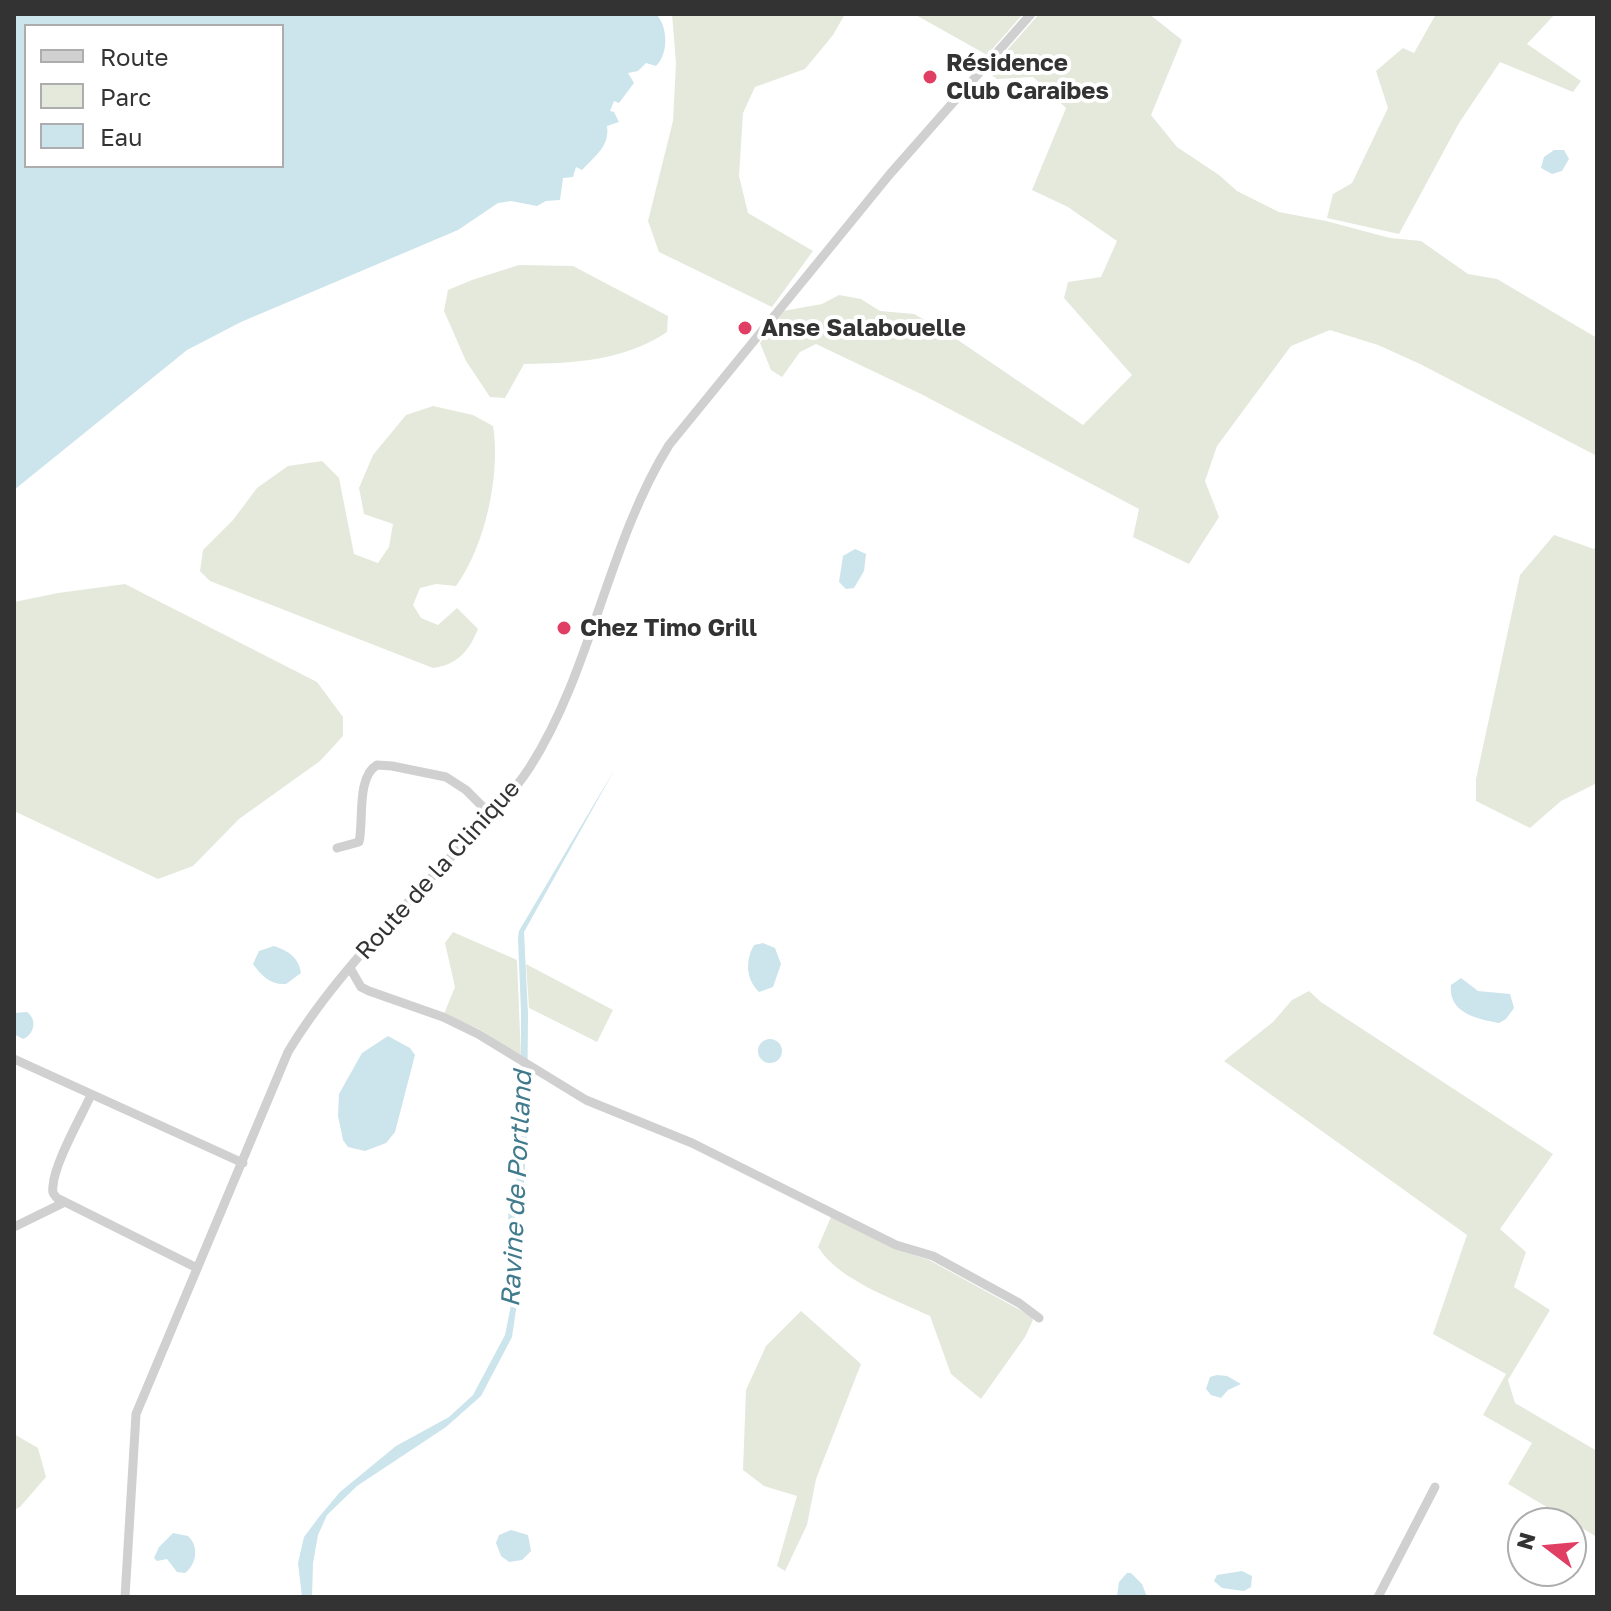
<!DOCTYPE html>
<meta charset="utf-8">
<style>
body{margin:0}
#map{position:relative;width:1611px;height:1611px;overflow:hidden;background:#fff;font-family:"Golos Text",sans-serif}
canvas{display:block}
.frame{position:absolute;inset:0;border:16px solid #333;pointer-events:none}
.legend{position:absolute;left:24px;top:24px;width:260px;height:144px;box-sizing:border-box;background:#fff;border:2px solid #adadad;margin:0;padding:10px 14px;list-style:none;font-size:24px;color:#333}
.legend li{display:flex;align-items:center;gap:16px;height:40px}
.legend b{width:40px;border:2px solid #adadad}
.north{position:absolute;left:1507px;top:1507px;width:80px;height:80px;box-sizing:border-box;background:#fff;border:2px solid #adadad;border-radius:50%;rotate:286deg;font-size:22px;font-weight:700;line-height:32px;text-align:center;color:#333}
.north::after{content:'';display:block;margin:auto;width:28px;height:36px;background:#e03e63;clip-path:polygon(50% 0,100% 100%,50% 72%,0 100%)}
</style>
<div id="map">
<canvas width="1611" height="1611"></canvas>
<div class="frame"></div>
<ul class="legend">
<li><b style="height:10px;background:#d0d0d0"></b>Route</li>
<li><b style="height:22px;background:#e4e9dc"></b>Parc</li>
<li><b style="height:22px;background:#cce4eb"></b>Eau</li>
</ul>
<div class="north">N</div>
</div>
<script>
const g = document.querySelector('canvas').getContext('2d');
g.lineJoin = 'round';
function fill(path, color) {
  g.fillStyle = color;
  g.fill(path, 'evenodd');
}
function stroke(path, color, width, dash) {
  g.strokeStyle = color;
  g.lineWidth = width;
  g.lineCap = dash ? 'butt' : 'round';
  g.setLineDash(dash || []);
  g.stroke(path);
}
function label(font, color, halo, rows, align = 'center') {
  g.font = font + ' "Golos Text",sans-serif';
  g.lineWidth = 8;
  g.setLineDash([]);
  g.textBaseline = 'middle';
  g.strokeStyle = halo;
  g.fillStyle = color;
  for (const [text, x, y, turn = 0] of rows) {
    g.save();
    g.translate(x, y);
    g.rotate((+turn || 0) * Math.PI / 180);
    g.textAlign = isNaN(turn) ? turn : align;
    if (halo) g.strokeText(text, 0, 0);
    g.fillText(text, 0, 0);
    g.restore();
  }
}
const green = new Path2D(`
 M672,14H845L833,35L805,69L755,87L743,113L739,176L748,213L813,251L772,307L659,252L648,221L673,121L676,63Z
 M914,14H1023L987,55Z
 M1039,14H1149L1182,40L1151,115L1177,147L1219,175L1237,191L1279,212L1326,221L1390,238L1421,241L1468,274L1497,279L1597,338V456L1420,364L1378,345L1330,330L1291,346L1217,446L1205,481L1219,517L1189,564L1133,537L1139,509L921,394L816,344L800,352L782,377L771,370L760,343L783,311L822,304L839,295L861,299L880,311L914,314L946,332L1083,425L1132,375L1064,298L1068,282L1101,277L1117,241L1068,207L1032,190L1066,108L1033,77L997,79L988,72Z
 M1436,14H1555L1527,44L1581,81L1573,92L1500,62L1459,123L1399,234L1327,218L1333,194L1352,183L1388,108L1376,71L1403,48L1414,53Z
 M519,265L573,266L668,316L667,332C623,361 576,363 524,364L505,398L490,397L466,361L444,311L448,290L472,280Z
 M433,406L473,415L493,426C501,473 485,547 456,586L436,584L420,588L413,605L421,618L438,625L457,608L478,629C469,651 457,665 433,668L210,581L200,571L203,550L233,520L257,488L288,466L322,461L339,478L354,554L378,563L389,547L393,524L364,514L359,488L373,455L406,415Z
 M1554,535L1594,549L1597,543V783L1561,801L1530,828L1476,801V779L1520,575Z
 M125,584L317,682L343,717V736L320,761L239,819L193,866L158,879L14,811V602L58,593Z
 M453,932L517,960L521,1057L479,1029L444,1014L455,987L445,943Z
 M526,964L613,1010L597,1042L529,1008Z
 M1309,991L1321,1002L1553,1154L1500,1229L1526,1252L1514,1287L1550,1310L1508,1380L1515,1403L1597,1451V1537L1508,1484L1532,1443L1483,1415L1506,1374L1433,1334L1467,1235L1224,1061L1273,1022L1292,1000Z
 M831,1217L899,1250L929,1260L1031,1316L1033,1320L1025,1337L981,1399L951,1374L930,1316C896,1300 838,1280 818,1247Z
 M801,1311L861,1364L816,1479L807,1525L785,1571L777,1566L797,1496L764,1486L743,1470L746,1390L766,1346Z
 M14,1434L38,1448L46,1477L20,1507L14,1510Z`);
const water = new Path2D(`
 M14,14H656C668,26 669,54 656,66L646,63L638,71L628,73L634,83L619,103L614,101L610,111L614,112L619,122L607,126C610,146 595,156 582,170L576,167L573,177L563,178L560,200L546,201L537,206L511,201L498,203L458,230L241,322L187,350L14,490ZM26,26H282V166H26Z
 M1554,150H1564L1569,159L1562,171L1552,174L1541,168L1544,157Z
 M855,549L866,554L864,571L854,588L846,589L839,582L843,556Z
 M616,767L524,932L528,1014L527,1129L524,1184L515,1218L520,1283L512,1337L481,1396L446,1427L357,1486L327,1515L318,1535L313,1563L312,1597H302L298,1563L304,1537L319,1517L340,1492L396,1446L449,1417L473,1395L505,1335L514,1290L508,1222L509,1204L516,1183L521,1138V1012L518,938L519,931Z
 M763,943L775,948L781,964L773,987L759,992C746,979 745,961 754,945Z
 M274,946C289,951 299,958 301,973L286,984C270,985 262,976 253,964L259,951Z
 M1461,978L1478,991L1510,994L1514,1008L1506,1019L1499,1023C1477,1019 1448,1013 1451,985Z
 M27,1012C37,1019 35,1034 23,1039L14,1034V1013Z
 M388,1036L410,1048L415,1055L395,1132L386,1143L365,1151L348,1147L343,1140L338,1116L339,1094L362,1053Z
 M758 1051a12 12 0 1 1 24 0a12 12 0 1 1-24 0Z
 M1217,1375L1227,1376L1241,1384L1228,1390L1221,1398L1211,1395L1206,1389L1210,1377Z
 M511,1530L528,1535L531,1551L522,1560L509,1562L501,1556L496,1543L499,1535Z
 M173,1533L188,1536C199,1546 197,1564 185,1573L177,1572L167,1559L157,1561L154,1558L159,1547Z
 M1242,1571L1252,1576L1251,1587L1244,1591L1222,1588L1214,1581L1217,1575Z
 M1127,1573H1131L1142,1584L1147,1597H1117L1119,1582Z`);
const street = new Path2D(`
 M337,848L359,842C364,822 356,777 377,765L392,766L446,777L466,790L491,815
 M350,968L361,987L369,991L443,1017L478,1034L586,1100L692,1143L896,1245L933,1256L1019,1303L1039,1318
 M14,1059L243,1163
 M91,1095C81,1117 54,1164 53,1186C52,1193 53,1193 57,1198L197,1268
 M14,1227L65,1202
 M125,1597L136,1414L288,1052C330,982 390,922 446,862C475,832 507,802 530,767C592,670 608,543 669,445L890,174L1031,14
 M1378,1597L1435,1487`);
const markers = [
 [930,77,8,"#e03e63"],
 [745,328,8,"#e03e63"],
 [564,628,8,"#e03e63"]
];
const poiNames = [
 ["Résidence",946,63],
 ["Club Caraibes",946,91],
 ["Anse Salabouelle",761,328],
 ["Chez Timo Grill",580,628]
];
const streetNames = [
 ["Route de la Clinique",438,870,-48]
];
const waterNames = [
 ["Ravine de Portland",517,1189,-87]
];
fill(green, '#e4e9dc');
fill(water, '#cce4eb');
stroke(street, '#d0d0d0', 9);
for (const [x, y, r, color] of markers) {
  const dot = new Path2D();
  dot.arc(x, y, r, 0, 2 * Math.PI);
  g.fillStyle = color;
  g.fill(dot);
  stroke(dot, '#fff', 3);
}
label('bold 24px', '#333', '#fff', poiNames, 'left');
label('24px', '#333', '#fff', streetNames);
label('italic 26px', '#407a8d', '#fff', waterNames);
</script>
